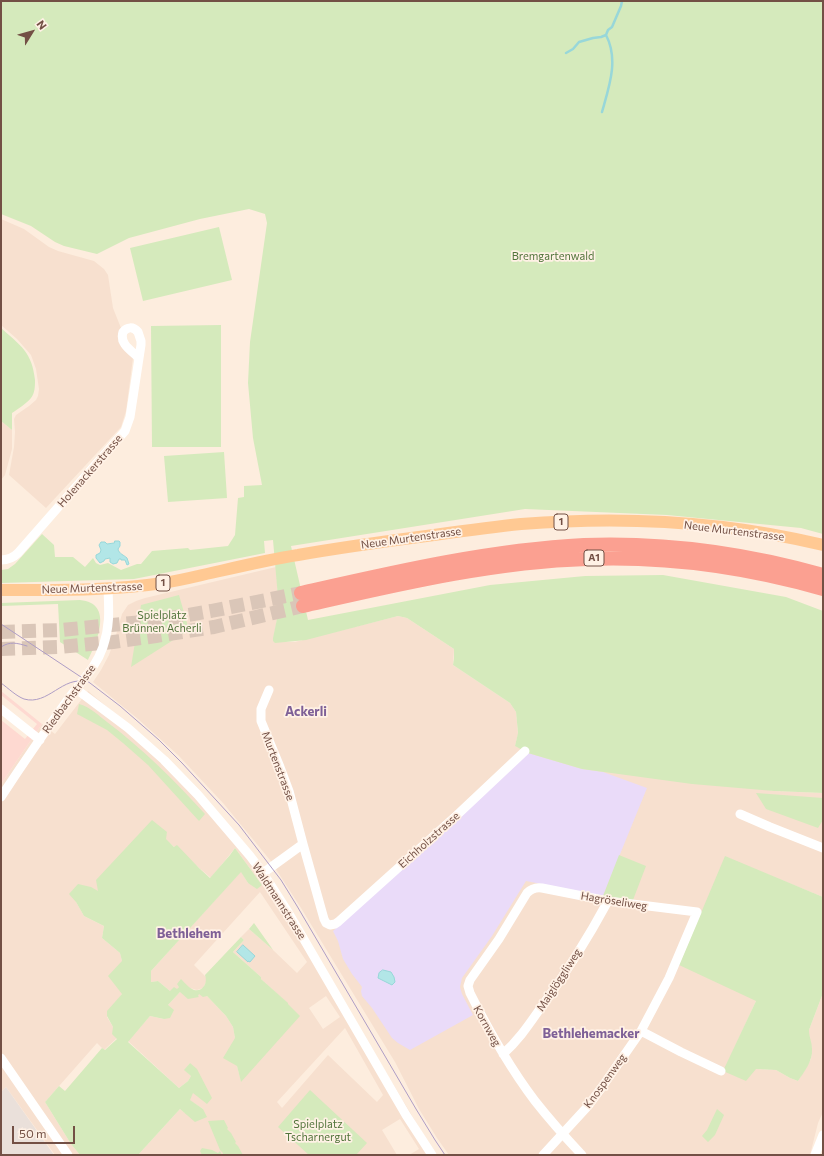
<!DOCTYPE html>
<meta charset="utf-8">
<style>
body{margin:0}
#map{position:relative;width:824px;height:1156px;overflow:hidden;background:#fdedde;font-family:Commissioner,sans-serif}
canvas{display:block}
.frame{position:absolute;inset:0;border:2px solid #735045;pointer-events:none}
.north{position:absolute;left:12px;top:12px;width:40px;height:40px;-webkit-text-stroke:3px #fff1e5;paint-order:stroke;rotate:53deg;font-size:11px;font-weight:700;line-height:16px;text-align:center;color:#735045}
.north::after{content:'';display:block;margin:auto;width:14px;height:18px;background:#735045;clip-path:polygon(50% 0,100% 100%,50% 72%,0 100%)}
.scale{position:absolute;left:12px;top:1126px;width:63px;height:18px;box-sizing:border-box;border:2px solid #735045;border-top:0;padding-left:5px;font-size:12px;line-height:14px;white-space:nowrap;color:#735045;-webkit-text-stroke:3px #fff1e5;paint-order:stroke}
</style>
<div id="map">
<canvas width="824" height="1156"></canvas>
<div class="frame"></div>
<div class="north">N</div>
<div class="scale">50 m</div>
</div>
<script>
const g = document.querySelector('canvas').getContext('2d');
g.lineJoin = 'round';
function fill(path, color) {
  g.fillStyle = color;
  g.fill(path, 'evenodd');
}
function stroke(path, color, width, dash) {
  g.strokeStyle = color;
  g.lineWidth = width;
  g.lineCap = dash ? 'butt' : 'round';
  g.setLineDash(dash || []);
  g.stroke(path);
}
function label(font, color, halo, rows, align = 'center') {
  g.font = font + ' Commissioner,sans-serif';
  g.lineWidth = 3.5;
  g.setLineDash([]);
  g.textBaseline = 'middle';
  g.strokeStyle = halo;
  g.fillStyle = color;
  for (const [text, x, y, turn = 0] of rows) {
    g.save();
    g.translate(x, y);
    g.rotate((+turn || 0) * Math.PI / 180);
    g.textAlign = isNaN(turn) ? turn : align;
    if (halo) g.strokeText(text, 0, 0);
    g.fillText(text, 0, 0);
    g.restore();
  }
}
const residential = new Path2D(`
 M1,219L24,229L49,247L58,251L94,261L104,269L108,275L113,308L121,328L118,341L120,345L133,358L126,411L121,427L46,508L9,475L14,447L15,432L14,419L16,415L29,406L36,400L38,396L39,389L36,369L31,355L17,339L1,325Z
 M1,421L12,430V449L5,475L1,480Z
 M276,567L279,609L273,641L289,642H295L398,616L407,618L454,649L453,665L510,703L516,712L518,734L515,746L774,791L823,793V897L725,857L756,1001L724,1071L756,1069L776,1070L790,1078L798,1081L811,1059L812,1049L809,1035V1030L823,993V1112L818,1123L810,1155H449L437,1138L419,1109L395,1062L301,908L270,860L223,803L178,755L138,719L93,682L101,670L109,655L116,635L122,614L128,605L136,601L145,598Z
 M88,691L143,737L203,797L299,927L429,1144L437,1155H409L419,1149L400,1119L382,1130L397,1155H138L180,1109L185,1113L203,1109L189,1100L193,1092L190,1063L185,1070L191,1076L188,1081L179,1088L128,1041L150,1016L164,1019L168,1005L180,992L197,996L199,993L207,996L226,1016L233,1027L235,1038L237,1066L241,1081L288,1004L261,979V977L233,952L244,940L241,937L249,929L273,950L297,973L307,962L260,892L194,965L206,977V982L203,988L197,990L190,988L179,987L177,990L170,991L158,981L151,982V971L241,871L248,883L262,885L235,848L211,878L165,839L167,832L99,891L76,902L84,916L104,926L102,938L120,953L122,961V994L107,1017L113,1027L117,1038L104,1050L97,1043L45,1102L71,1144L80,1155H55L6,1087L1,1092V784L42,724L55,734ZM326,996L340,1017L323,1029L309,1008ZM345,1028L383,1095L377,1102L328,1055L282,1108L277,1102Z`);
const commercial = new Path2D(`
 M1,691L42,724L1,784V720L25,739L37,724L1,695Z`);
const industrial = new Path2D(`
 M6,1087L54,1155H1V1092Z`);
const education = new Path2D(`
 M528,753L582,769L603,772L647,788L603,896L526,881L492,936L462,978L460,987L462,994L473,1015L410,1050L398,1043L392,1038L372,1008L362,996L361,991L362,987L359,983L352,974L343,959L338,941L333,931Z`);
const green = new Path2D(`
 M1,1H823V534L801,528L667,515L525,509L291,546L308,620L490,585L585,576L663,575L786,597L823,611V793L774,791L692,784L582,769L528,753L515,746L518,733L516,712L510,703L453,665L454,658V649L407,618L398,616L306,640L275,643L273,641V638L279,609L273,540L264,541L265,553L134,579L1,583V570L8,569L15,564L42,534L54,545L55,557H73L85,567L93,558L96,563L100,565L108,563L121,570L137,564H141L152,551L188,548L190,550L228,546L235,535L238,498L244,497V486L262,485L253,438L248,383L250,342L267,223L265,214L249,209L200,219L129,238L97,254L64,246L55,242L31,226L1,214Z
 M219,227L232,280L143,301L130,248Z
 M221,325V447H152L151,326Z
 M1,328C21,346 32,352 35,380C35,386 35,393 31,398C26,404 18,409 12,413V430L1,421Z
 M224,452L227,498L168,502L164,456Z
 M179,595L189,630L131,667L141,605Z
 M80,600C114,603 97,642 88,660L60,642L58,604L1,606V603Z
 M79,704C90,707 98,715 107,722C143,749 175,781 205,814L199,821L148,765L123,743L107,730L77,714Z
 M756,793L823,798V820L818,828L766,809Z
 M152,820L167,832L166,839L174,847L177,845L199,868L210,878L230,855L235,848L262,885L257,889L248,883L241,872L151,971V982L158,981L170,991L174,987L177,989L179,987L177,984L181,979C185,983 189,988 194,990C203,992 208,983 205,975L241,937L244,940L233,952L261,977V979L288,1003V1004L300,1016L241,1082L237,1066L223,1058L235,1038L233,1027L226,1016L207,996L203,997L199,994L198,996L199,997L188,999L180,992L168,1005L174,1010L170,1018L164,1019L150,1016L128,1042L179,1088L188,1081L191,1076L184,1070L190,1063L197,1069L212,1098L207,1104L193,1093L190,1100L203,1109L207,1117L195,1122L180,1109L138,1155H80L71,1144L45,1102L59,1086L65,1091L102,1048L105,1050L117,1039L112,1034L113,1027L107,1016V1011L122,994L108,976L122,961L120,953L102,938L104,926L84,916L76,902L69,894L78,884L91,887L98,891L96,880Z
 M619,855L646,866L633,900L603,896Z
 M725,856L823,897V993L809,1030C809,1037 812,1042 812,1049C813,1061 804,1072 798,1081L790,1078L776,1070L756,1069L746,1081L723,1071L756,1001L679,965Z
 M254,923L271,947L273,950L249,929Z
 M310,1090L367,1143L356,1155H309L278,1127Z
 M717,1109L724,1115L715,1135L708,1142L702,1136L707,1130Z
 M224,1120L228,1128L227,1129L231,1133L236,1142L235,1143L238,1146L243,1155H222L223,1153L220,1150L208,1121Z
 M202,1148L212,1150L218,1153L220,1151L222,1155H202L200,1151Z`);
const water = new Path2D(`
 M115,541H119L120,542V546L118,549C119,554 124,555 127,558L129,564L127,565L125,560H121V559H119L117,563L113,564L110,562V558L105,559L104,561L100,563L96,558V555L100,553L101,550L99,545L101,542H105L107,544L114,543Z
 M243,945L255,956L250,962L248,961V962L237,952Z
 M383,970L391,972L394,977L395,982L392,985L378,978L379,973Z`);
const stream = new Path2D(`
 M566,53L573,49L579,42L593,38L601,37L606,35L608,30L612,27L621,6L622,1
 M602,112C609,87 619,60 606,35`);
const highwayTunnel = new Path2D(`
 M1,632L61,630L153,621L211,611L301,593
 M1,649L60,647L113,642L156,636L214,627L303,606`);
const minor = new Path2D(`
 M1,560C8,560 13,558 18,553L125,431L130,417L141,345V341L138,332C133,326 127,327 123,332C119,344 132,351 139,358
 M76,689L128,728L164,760L198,795L250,856L263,873L288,912L406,1115L432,1155
 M269,690L261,709V721L280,767L289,791L303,844L324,919L326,923L330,925L335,924L338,922L457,815L525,751
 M1,709L40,740
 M1,797C22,765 44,733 66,702C80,682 95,670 103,647C110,626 109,611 108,590
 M740,814L770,827L823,848
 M263,873L303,844
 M641,1031L681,1052L721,1071
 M503,1054C519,1040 530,1023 542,1006C566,973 588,938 608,901
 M1,1058L68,1155
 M543,1155L588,1106L602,1087L641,1031L669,978L697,912L608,901L542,888C536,887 531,889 527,893L499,939L470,980L468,986L470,993C489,1031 510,1068 535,1101C550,1120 566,1138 582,1155
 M815,1155L823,1135`);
const major = new Path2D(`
 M1,590C55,590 109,591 163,583C183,580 201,575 220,571C246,565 272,559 298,555C343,547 388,541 434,535C463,531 492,527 521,524C621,516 725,521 823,545`);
const highway = new Path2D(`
 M301,593C394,572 488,550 584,545C665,542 745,553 823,575
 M303,606C396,585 491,562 587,559C667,556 746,567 823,589`);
const tram = new Path2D(`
 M1,624L90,683L120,706L159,740L182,763L239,825L281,880L297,906L416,1109L435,1140L445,1155
 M1,647C10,641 17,643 27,646
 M1,683C8,688 16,696 24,699C48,706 63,675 86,682`);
const shields = [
 [561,522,14],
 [594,558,20],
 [163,583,14]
];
const shieldNames = [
 ["1",561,522],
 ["A1",594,558],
 ["1",163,583]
];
const parkNames = [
 ["Bremgartenwald",553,256],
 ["Spielplatz",162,615],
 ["Brünnen Acherli",162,628],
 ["Spielplatz",318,1124],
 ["Tscharnergut",318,1137]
];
const streetNames = [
 ["Holenackerstrasse",90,471,-49],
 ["Neue Murtenstrasse",734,531,7],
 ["Neue Murtenstrasse",411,538,-8],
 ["Neue Murtenstrasse",92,588,-2],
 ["Riedbachstrasse",69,699,-54],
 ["Murtenstrasse",278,766,69],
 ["Eichholzstrasse",429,840,-42],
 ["Waldmannstrasse",279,901,57],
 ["Hagröseliweg",614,901,9],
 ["Maiglöggliweg",559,980,-57],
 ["Kornweg",487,1026,61],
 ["Knospenweg",605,1081,-54]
];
const quarterNames = [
 ["Ackerli",306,712],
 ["Bethlehem",189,934],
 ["Bethlehemacker",591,1034]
];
fill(residential, '#f7e0cf');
fill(commercial, '#fed9d1');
fill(industrial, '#eae0da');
fill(education, '#eadbf9');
fill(green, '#d5eabc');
fill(water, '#b2e6e7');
stroke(water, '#98d7d9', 1);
stroke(stream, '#98d7d9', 2.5);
stroke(highwayTunnel, '#dac6b8', 14, [14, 7]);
stroke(minor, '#fff', 9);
stroke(major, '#ffc993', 12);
stroke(highway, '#fba091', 14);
stroke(tram, '#ae9dc5', 1);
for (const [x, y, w] of shields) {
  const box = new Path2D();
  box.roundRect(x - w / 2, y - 8, w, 16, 3);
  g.fillStyle = '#fff1e5';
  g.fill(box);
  stroke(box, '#735045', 1);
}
label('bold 10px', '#735045', null, shieldNames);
label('11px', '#52743b', '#fff1e5', parkNames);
label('11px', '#735045', '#fff1e5', streetNames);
label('bold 13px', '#7e6097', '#fff1e5', quarterNames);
</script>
